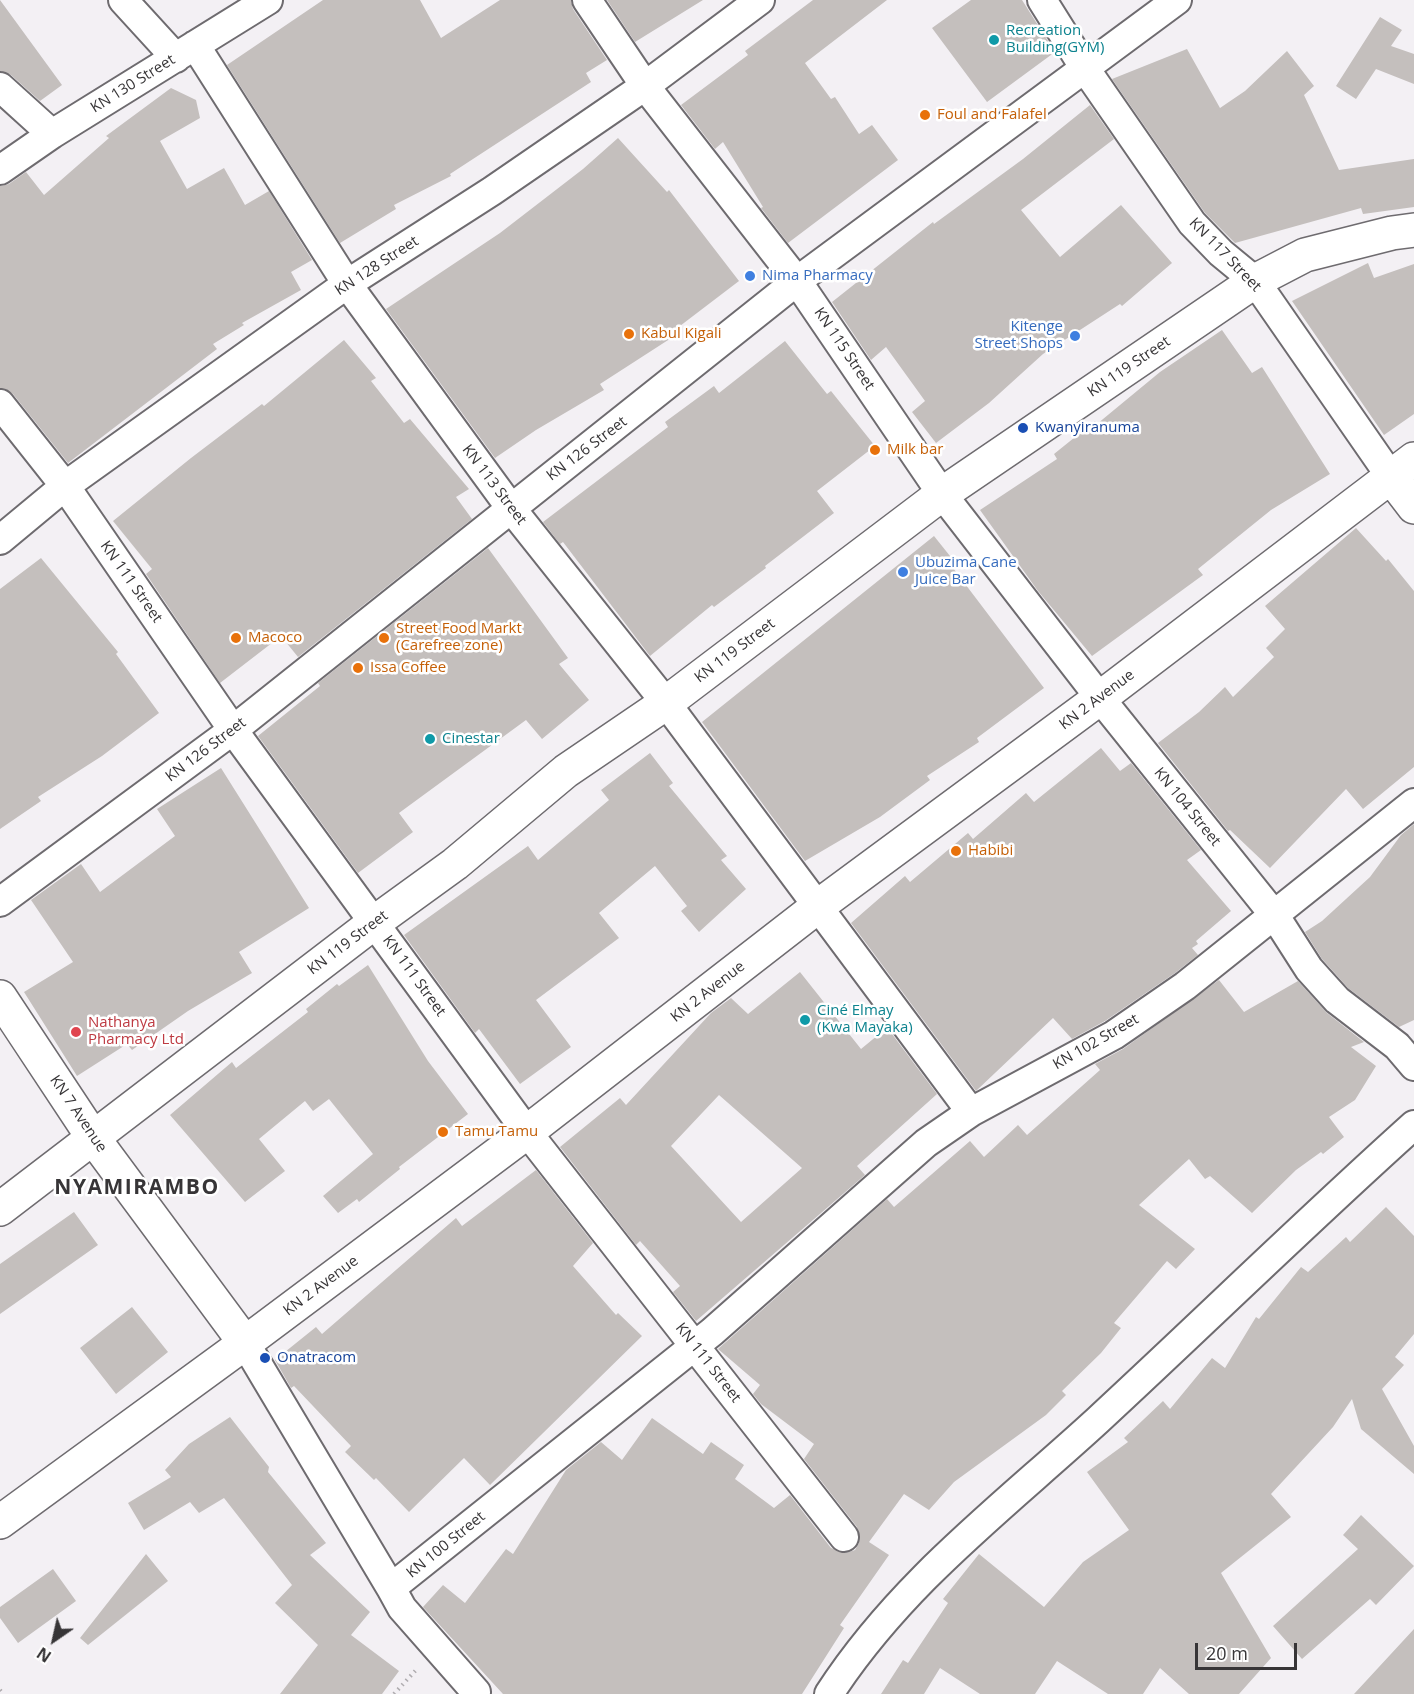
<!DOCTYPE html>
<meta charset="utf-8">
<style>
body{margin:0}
#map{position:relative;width:1414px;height:1694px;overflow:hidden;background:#f3f0f4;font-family:"Open Sans",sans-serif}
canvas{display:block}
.north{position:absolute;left:24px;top:1610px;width:60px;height:60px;-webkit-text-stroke:4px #fff;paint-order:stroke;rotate:214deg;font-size:16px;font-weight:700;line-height:24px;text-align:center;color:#373537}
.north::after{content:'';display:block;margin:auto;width:21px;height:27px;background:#373537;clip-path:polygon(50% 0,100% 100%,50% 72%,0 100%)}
.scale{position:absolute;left:1195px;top:1643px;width:102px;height:27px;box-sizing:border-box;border:3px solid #373537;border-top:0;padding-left:8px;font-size:18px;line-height:21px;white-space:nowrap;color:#373537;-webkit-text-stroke:4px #fff;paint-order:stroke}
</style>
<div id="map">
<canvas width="1414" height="1694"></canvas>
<div class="north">N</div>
<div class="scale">20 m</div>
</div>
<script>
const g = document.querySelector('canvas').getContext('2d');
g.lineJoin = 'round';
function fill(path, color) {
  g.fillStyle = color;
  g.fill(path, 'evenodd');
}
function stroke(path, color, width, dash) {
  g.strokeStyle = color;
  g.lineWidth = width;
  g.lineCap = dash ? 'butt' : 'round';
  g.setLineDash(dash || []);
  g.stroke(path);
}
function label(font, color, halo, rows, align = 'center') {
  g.font = font + ' "Open Sans",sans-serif';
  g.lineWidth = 5;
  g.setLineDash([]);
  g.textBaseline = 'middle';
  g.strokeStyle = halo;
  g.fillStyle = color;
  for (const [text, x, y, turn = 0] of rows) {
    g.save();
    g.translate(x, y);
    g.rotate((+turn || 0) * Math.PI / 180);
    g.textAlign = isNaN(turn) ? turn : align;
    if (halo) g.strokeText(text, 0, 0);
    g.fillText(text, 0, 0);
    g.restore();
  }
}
const building = new Path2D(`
 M0,0L62,85L40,101L11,75L0,71Z
 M323,0H420L441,38L500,0H571L573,9L607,60L586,73L591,82L450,174L451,176L394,205L396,209L340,243L227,65Z
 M607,0H703L635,42Z
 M813,0H887L805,63L831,99L835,97L859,134L872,125L898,160L788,243L761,208L763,207L723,142L715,149L681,105L748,55L745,51Z
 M971,0H1022L1055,52L987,102L932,28Z
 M1380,17L1402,30L1391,46L1414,54V84L1376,69L1356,99L1336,86Z
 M1187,49L1220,108L1245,91L1287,51L1314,86L1304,95L1339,170L1414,159V207L1363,214L1361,208L1235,243L1205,213L1112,79Z
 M171,88L196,100L200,118L160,141L187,189L224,168L245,205L269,191L312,260L291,272L301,290L242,323L244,325L213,344L217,349L68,463L13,394L0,388V186L9,184L26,172L44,195L109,138L106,136Z
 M1090,105L1114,139L1021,210L1060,257L1121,205L1172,263L1122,306L1120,304L1043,354L989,403L936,443L912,412L925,401L886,347L871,360L832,302L933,222L934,224L1023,159Z
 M618,138L667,192L669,190L739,281L676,329L679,333L600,384L604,390L536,430L495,458L386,309L500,233L583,169Z
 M1368,263L1374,278L1414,264V414L1384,435L1292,301Z
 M1222,330L1252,373L1262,367L1330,474L1271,510L1198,569L1203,575L1092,656L1038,591L980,510L1057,459L1054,454L1095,421L1097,424L1160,372Z
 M344,340L376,378L371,381L404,423L410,419L469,489L456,497L472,519L298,657L281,636L220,683L146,574L152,569L113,521L191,458L262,404L264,406Z
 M785,341L827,394L831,391L875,446L817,491L834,513L765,566L766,568L714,607L712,605L650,656L563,542L560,544L543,522L668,427L665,422L714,386L719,393Z
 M1356,528L1386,561L1388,559L1414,591V767L1363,809L1346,789L1270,868L1230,830L1228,831L1158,743L1199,712L1225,687L1233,697L1274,657L1266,648L1285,629L1265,606Z
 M934,536L954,561L950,564L1044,688L977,738L979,742L927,776L930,780L880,817L805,861L702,722Z
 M488,548L568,658L559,664L589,700L542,739L526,720L399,813L413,832L358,873L258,736L320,686L318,683Z
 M41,558L118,652L116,654L159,713L102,756L38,797L41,801L0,829V589Z
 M1101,748L1120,771L1131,763L1201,850L1187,860L1231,911L1196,941L1198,944L1192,948L1198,955L1175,973L1105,1021L1072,1039L1053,1018L976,1091L851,923L905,876L910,882L968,833L973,839L1026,793L1034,802Z
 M650,753L673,783L669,786L727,856L721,860L746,889L699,932L681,911L687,906L655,866L599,913L619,938L536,1000L571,1047L520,1084L479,1029L475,1033L404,935L528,846L538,860L609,800L601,790Z
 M221,768L309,908L239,952L252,973L188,1011L132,1050L127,1044L77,1076L24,992L73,962L31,900L81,864L100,892L175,836L157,809Z
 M1414,824V1020L1399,1027L1348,988L1322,959L1305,932L1322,921L1370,877L1401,835Z
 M368,965L428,1061L468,1114L399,1167L400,1169L359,1202L357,1199L338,1213L323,1196L373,1154L329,1099L313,1111L305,1101L259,1139L285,1171L245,1202L170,1115L232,1062L236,1068L308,1012L306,1009L337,984L339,986Z
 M800,972L861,1049L878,1035L880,1037L889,1030L937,1094L857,1166L865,1175L696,1321L673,1292L680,1286L640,1241L636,1245L560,1147L620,1098L626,1105L711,1013L731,998L748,1014ZM719,1095L802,1168L741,1222L671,1146Z
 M1219,980L1244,1012L1298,981L1327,1013L1364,1042L1351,1047L1376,1066L1355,1100L1329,1117L1344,1137L1323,1154L1321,1152L1296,1170L1252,1213L1210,1176L1205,1179L1189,1159L1139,1205L1195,1249L1176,1269L1167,1261L1114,1323L1121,1328L1101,1353L1062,1391L1066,1395L1046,1415L954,1482L929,1510L904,1494L869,1542L889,1555L840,1625L844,1628L802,1694H503L423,1607L443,1585L465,1603L506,1549L513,1554L566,1470L601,1442L622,1460L652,1418L703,1454L711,1442L744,1465L735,1479L774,1508L790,1495L831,1548L846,1553L855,1550L859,1543L857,1527L804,1459L814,1444L761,1404L753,1394L760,1385L718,1349L887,1199L894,1207L970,1141L984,1157L1018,1125L1027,1135L1100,1070L1095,1064L1123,1049Z
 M536,1170L593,1243L573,1266L616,1315L618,1313L642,1336L490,1485L464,1458L409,1512L376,1478L374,1480L345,1452L351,1446L294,1386L291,1388L275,1360L316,1327L322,1334L456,1218L462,1226Z
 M1386,1207L1414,1236V1334L1395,1357L1404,1365L1382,1389L1414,1446V1474L1361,1429L1352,1399L1333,1427L1271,1494L1291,1517L1221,1573L1271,1658L1239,1694H1189L1160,1668L1143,1694H1108L1057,1661L1035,1694H980L940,1668L924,1694H881L903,1660L908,1663L948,1603L943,1599L979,1554L1044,1607L1083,1562L1129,1530L1087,1472L1128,1442L1124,1438L1163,1401L1170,1409L1212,1358L1225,1368L1256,1317L1259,1319L1301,1267L1308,1272L1346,1237L1350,1242Z
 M74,1212L98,1245L0,1314V1264Z
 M132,1307L168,1352L116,1394L80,1348Z
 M230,1417L269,1467L268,1472L326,1543L310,1555L370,1612L351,1635L399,1671L382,1694H280L318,1645L275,1603L292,1585L224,1498L199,1513L190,1502L144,1530L128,1503L171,1477L165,1470L189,1444Z
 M1361,1515L1414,1566L1376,1605L1370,1599L1302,1659L1273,1626L1358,1549L1343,1535Z
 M146,1554L168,1581L88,1645L80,1638Z
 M53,1569L76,1601L18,1643L0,1618V1607Z
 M1414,1629V1694H1354Z`);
const path = new Path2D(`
 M0,1690L3,1694
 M394,1694L416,1670`);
const street = new Path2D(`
 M123,0L176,58
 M587,0L645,86L797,281L942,494L1100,698L1275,916L1309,969L1337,1000L1397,1046L1414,1066
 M1042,0L1084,67L1192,223L1221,253L1255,281L1391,477
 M195,45L347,284L510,507L666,703L971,1112L1114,1035L1185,986L1414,803
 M0,87L52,134
 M0,170L52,134L268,0
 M0,404L65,486L233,730L527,1132L844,1537
 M0,540L65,486L347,284L492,191L645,86L760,0
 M0,902L233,730L797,281L1177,0
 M245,1343L391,1588L712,1332L926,1143L971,1112
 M391,1588L402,1608L476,1692
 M829,1694C901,1583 1002,1508 1098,1420C1204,1322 1307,1221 1414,1125`);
const secondary = new Path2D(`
 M1391,477L1414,507
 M0,997L94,1139L245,1343
 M0,1209L375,922L455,864L566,771L666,703L942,494L1255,281L1305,255L1392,233L1414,230
 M0,1522L245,1343L527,1132L817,907L1100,698L1414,459`);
const markers = [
 [994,40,6,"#0f9aa8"],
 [925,115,6,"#e8710a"],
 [750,276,6,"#3f7fe0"],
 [629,334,6,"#e8710a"],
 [1075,336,6,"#3f7fe0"],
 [1023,428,6,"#1a4fb4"],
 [875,450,6,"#e8710a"],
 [903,572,6,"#3f7fe0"],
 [236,638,6,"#e8710a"],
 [384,638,6,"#e8710a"],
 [358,668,6,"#e8710a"],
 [430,739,6,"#0f9aa8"],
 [956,851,6,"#e8710a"],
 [805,1020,6,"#0f9aa8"],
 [76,1032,6,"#e0444e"],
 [443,1132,6,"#e8710a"],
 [265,1358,6,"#1a4fb4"]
];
const cultureNames = [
 ["Recreation",1006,31],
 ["Building(GYM)",1006,48],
 ["Cinestar",442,739],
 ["Ciné Elmay",817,1011],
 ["(Kwa Mayaka)",817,1028]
];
const streetNames = [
 ["KN 130 Street",133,84,-32],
 ["KN 117 Street",1225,255,46],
 ["KN 128 Street",377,266,-33],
 ["KN 115 Street",844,349,56],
 ["KN 119 Street",1129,367,-34],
 ["KN 126 Street",587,449,-37],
 ["KN 113 Street",494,485,53],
 ["KN 111 Street",131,582,55],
 ["KN 119 Street",735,651,-37],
 ["KN 2 Avenue",1097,700,-37],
 ["KN 126 Street",206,750,-37],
 ["KN 104 Street",1187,807,51],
 ["KN 119 Street",348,943,-37],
 ["KN 111 Street",414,976,54],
 ["KN 2 Avenue",708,992,-38],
 ["KN 102 Street",1096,1042,-30],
 ["KN 7 Avenue",78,1114,56],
 ["KN 2 Avenue",321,1286,-37],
 ["KN 111 Street",708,1363,52],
 ["KN 100 Street",446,1545,-39]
];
const foodNames = [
 ["Foul and Falafel",937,115],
 ["Kabul Kigali",641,334],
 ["Milk bar",887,450],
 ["Street Food Markt",396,629],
 ["(Carefree zone)",396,646],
 ["Macoco",248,638],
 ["Issa Coffee",370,668],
 ["Habibi",968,851],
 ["Tamu Tamu",455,1132]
];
const shopNames = [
 ["Nima Pharmacy",762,276],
 ["Kitenge",1063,327,"right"],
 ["Street Shops",1063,344,"right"],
 ["Ubuzima Cane",915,563],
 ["Juice Bar",915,580]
];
const transitNames = [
 ["Kwanyiranuma",1035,428],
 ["Onatracom",277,1358]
];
const healthNames = [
 ["Nathanya",88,1023],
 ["Pharmacy Ltd",88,1040]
];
const districtNames = [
 ["NYAMIRAMBO",137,1188]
];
fill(building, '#c4bfbd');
stroke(street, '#6e6b6f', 32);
stroke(secondary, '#6e6b6f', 36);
stroke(path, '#afacaf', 4, [1.5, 4.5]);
stroke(street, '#fff', 28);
stroke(secondary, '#fff', 33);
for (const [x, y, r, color] of markers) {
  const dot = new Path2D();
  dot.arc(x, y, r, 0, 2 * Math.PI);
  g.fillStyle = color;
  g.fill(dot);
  stroke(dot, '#fff', 2);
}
label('15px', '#0d838f', '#fff', cultureNames, 'left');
label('15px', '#373537', '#fff', streetNames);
label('15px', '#c56008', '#fff', foodNames, 'left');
label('15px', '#366cbe', '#fff', shopNames, 'left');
label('15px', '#164399', '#fff', transitNames, 'left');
label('15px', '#be3a42', '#fff', healthNames, 'left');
g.letterSpacing = '1.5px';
label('bold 21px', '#373537', '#fff', districtNames);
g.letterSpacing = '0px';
</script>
